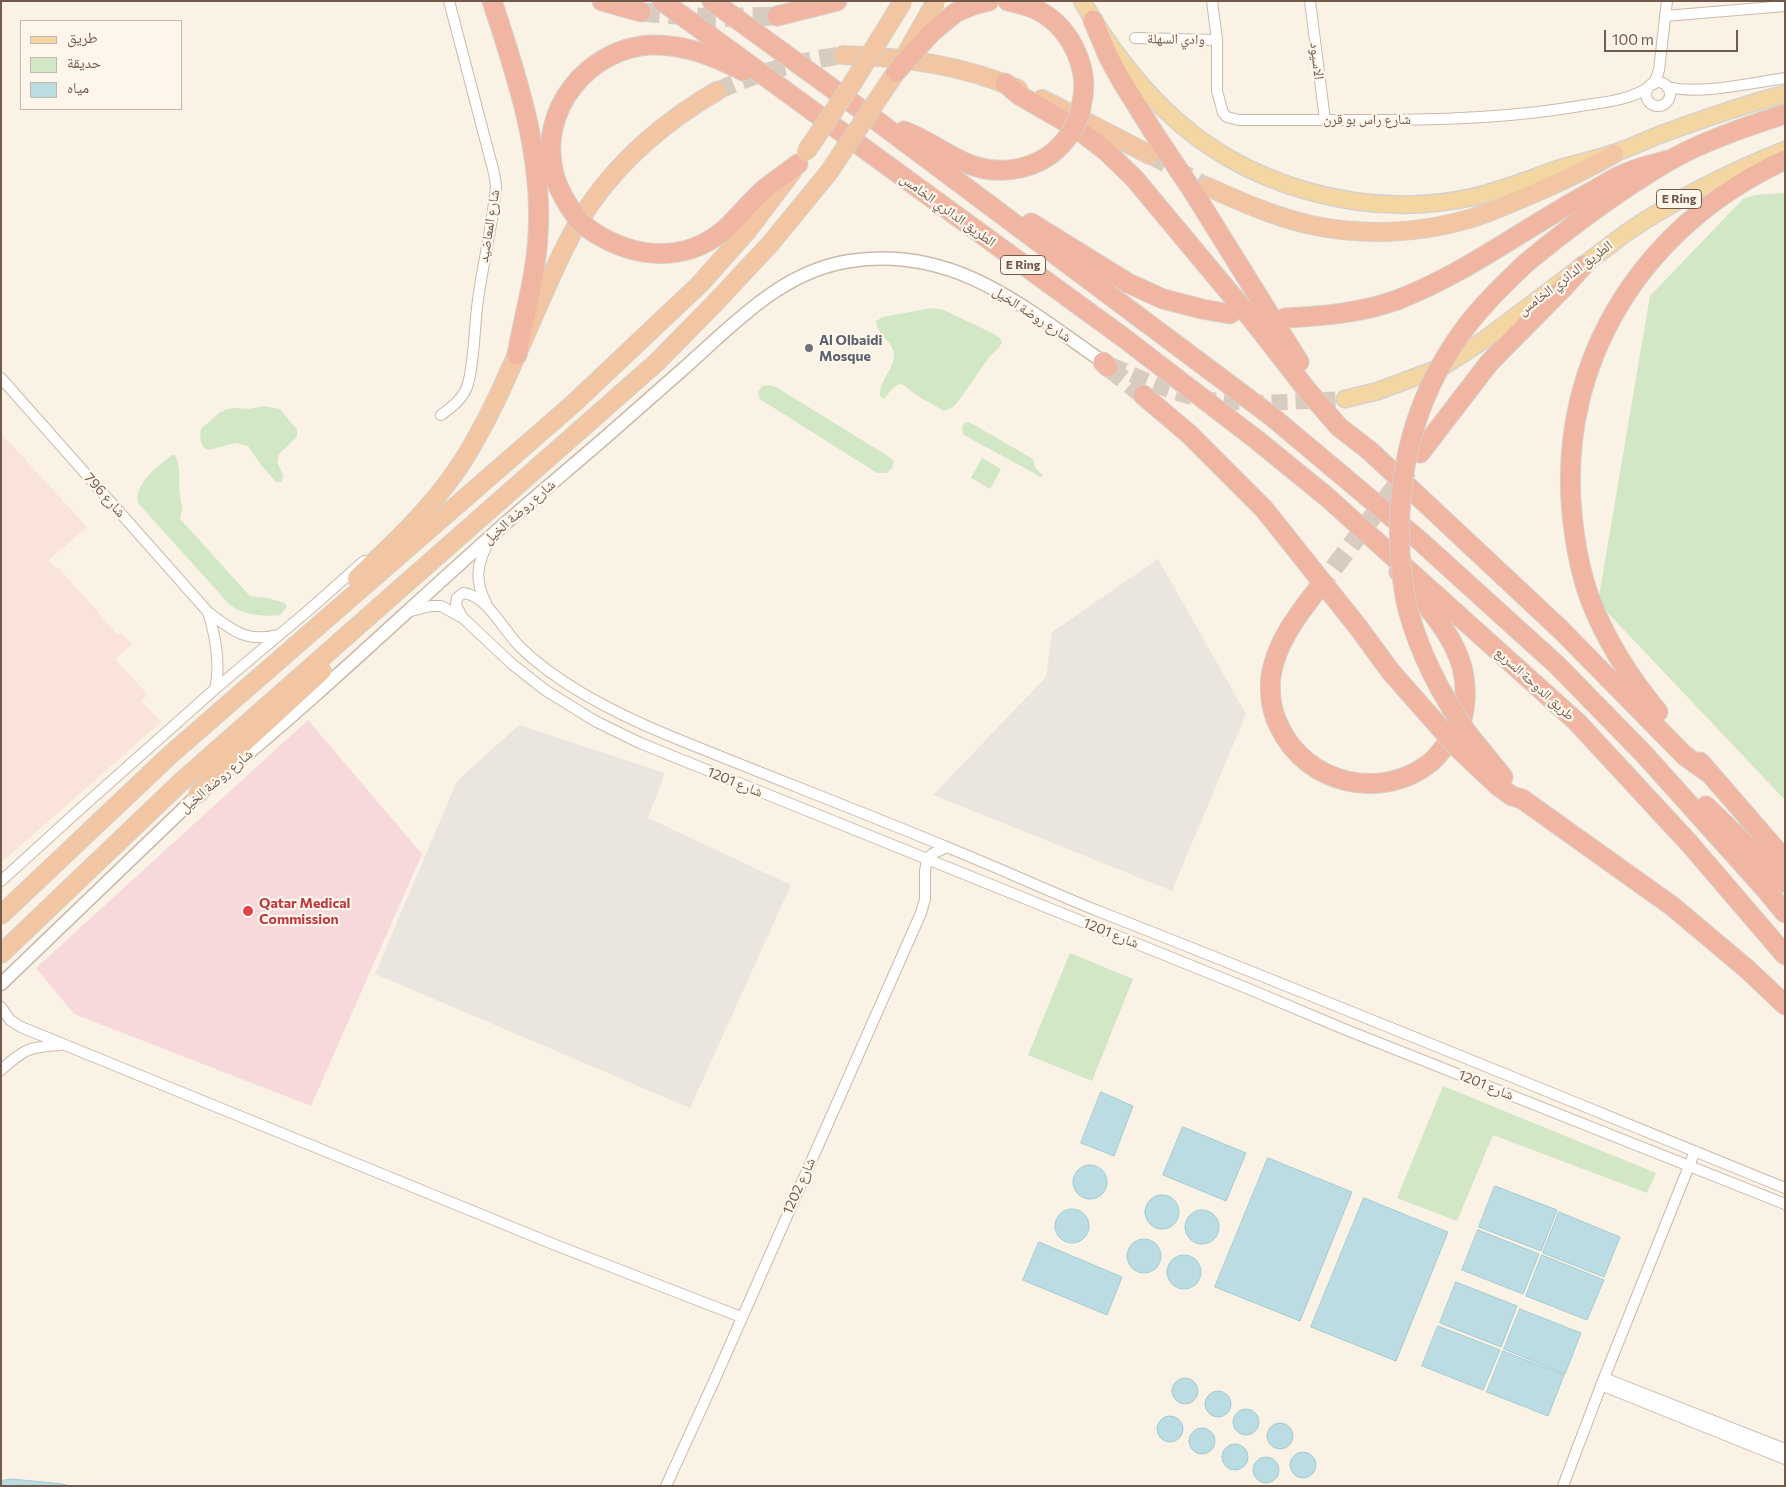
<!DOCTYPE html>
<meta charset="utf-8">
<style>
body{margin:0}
#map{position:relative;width:1786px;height:1487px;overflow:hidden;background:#faf2e5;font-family:Commissioner,"Noto Naskh Arabic",sans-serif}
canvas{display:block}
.frame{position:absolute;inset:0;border:2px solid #715a4c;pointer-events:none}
.legend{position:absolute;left:20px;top:20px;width:162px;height:90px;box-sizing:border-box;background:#fef6eb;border:1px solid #c6b8ab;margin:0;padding:6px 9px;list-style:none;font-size:15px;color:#715a4c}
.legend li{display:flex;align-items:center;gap:10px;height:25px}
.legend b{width:25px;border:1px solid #c6b8ab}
.scale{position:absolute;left:1604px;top:30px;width:134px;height:22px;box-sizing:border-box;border:2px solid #715a4c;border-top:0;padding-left:6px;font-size:15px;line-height:18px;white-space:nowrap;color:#715a4c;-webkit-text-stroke:4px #fef6eb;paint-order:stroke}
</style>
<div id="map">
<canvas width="1786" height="1487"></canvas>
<div class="frame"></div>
<ul class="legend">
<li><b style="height:6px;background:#f4d6a2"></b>طريق</li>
<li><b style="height:14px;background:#d2e7c5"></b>حديقة</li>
<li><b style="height:14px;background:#bbdce2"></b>مياه</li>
</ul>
<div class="scale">100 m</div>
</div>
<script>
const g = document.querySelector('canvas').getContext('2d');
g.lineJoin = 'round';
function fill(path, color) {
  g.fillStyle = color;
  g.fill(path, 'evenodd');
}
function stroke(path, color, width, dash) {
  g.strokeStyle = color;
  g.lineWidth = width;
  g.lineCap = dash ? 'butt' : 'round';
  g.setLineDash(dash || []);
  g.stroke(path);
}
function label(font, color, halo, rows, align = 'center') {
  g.font = font + ' Commissioner,"Noto Naskh Arabic",sans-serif';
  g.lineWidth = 4.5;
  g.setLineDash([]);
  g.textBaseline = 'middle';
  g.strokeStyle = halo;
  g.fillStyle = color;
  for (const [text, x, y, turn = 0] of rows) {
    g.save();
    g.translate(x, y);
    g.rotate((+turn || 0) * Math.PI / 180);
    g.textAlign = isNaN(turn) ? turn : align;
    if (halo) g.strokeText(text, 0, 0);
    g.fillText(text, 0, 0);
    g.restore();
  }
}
const commercial = new Path2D(`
 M1,433L87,527L49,560L56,568L58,567L118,635L121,633L132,644L115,659L148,695L141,701L161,722L1,863Z`);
const industrial = new Path2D(`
 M1158,559L1246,714L1172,891L933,795L1046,677L1052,632Z
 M519,725L665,773L648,818L791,885L690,1108L375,974L457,781Z`);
const medical = new Path2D(`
 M308,720L422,854L311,1106L74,1014L36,968Z`);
const green = new Path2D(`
 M1785,193V800L1606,611L1599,596L1650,296L1743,199L1755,195Z
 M932,308L944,310L994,334L1000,338L1002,342C999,350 991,354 987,360C977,375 967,389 957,403L953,407L944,411L919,397L902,384C894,384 889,393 884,399L880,396C880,378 894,370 894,355C894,341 877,337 876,321L883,317Z
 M769,385L776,387L891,458L894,462L892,468L887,473H877L763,401L760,399L758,392L762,386Z
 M265,406L280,409L297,430V437L279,454L277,462L283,475L282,482H276L261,465L248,446L235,443L209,450L203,447L200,439L201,429L219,413L228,409L235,408L248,409Z
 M969,422L1033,459L1035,467L1043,476L1041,477L964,435L962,429L964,423Z
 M172,455H175C182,471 178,479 180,495C181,506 184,507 180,518L182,521L250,596L267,598L285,603L287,607L280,615C263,617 243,615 230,605L138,503C133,485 159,465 172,455Z
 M982,458L1001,469L990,489L971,478Z
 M1070,953L1133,979L1092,1081L1028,1055Z
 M1443,1086L1656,1173L1647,1193L1493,1135L1457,1221L1397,1198Z`);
const water = new Path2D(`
 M1101,1092L1133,1106L1114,1156L1081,1143Z
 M1183,1127L1246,1153L1226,1201L1163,1175Z
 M1268,1158L1352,1192L1300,1321L1215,1287Z
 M1073 1182a17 17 0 1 1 34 0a17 17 0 1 1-34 0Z
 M1495,1186L1557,1210L1541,1251L1479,1227Z
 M1145 1212a17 17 0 1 1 34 0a17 17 0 1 1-34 0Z
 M1364,1198L1448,1232L1396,1361L1311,1327Z
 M1055 1226a17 17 0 1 1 34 0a17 17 0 1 1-34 0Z
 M1185 1227a17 17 0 1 1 34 0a17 17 0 1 1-34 0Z
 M1559,1212L1620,1237L1604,1277L1543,1253Z
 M1478,1230L1539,1254L1523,1294L1462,1270Z
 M1127 1256a17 17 0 1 1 34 0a17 17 0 1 1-34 0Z
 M1039,1242L1122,1277L1107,1315L1023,1280Z
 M1542,1255L1604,1280L1587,1320L1526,1296Z
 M1167 1272a17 17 0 1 1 34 0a17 17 0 1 1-34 0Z
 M1456,1282L1517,1306L1501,1347L1440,1323Z
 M1520,1309L1581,1333L1565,1374L1504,1349Z
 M1438,1326L1500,1350L1483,1390L1422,1366Z
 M1503,1351L1564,1375L1548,1416L1487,1392Z
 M1172 1391a13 13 0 1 1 26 0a13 13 0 1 1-26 0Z
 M1205 1404a13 13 0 1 1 26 0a13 13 0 1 1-26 0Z
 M1233 1422a13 13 0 1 1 26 0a13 13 0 1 1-26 0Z
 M1157 1429a13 13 0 1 1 26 0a13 13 0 1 1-26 0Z
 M1267 1436a13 13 0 1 1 26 0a13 13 0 1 1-26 0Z
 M1189 1441a13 13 0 1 1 26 0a13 13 0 1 1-26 0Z
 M1222 1457a13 13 0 1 1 26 0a13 13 0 1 1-26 0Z
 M1290 1465a13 13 0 1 1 26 0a13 13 0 1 1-26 0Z
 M1253 1470a13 13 0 1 1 26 0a13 13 0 1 1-26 0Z
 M12,1479L63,1484L69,1486H1V1481Z`);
const primaryTunnel = new Path2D(`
 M1110,365C1133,374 1161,389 1185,395C1236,408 1292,401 1345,399`);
const trunkTunnel = new Path2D(`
 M717,91C759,72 797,62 843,55
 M1150,155L1208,187`);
const motorwayTunnel = new Path2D(`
 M641,12L709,18L777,16
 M1108,367L1143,395
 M1317,590L1408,470`);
const minor = new Path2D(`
 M1212,1L1217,40V91L1223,113L1227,117L1239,120C1352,119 1468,125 1580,106C1604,102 1628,101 1649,87
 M1310,1L1325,120
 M1665,16L1785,6
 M1135,38L1217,40
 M1646 94a12 12 0 1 1 24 0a12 12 0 1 1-24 0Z
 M1654,84L1659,70L1667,1
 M1667,87C1701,95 1750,83 1785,78
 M1,378L208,612C232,630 246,643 277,635
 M441,415C452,407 464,398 468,384C475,357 474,327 478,300C483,262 493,224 496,185L494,173L449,1
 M486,603C474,580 477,563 489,541
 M208,612C215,634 221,666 215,689
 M407,612L431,606H441L463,618L512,664L545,690L595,721L640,743L1249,989L1344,1029L1785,1204
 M462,617L456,605L457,598L463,593C487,595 503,630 520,647C560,686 619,715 670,736C763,774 857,810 949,848C999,868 1048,891 1098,911C1328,1001 1556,1095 1785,1188
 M1,881L79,810L215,689L310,609L364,561
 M1,1007L10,1020L21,1027L558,1246L741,1317
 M1,1070C24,1049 29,1047 60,1045
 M1604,1378L1785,1449
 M1601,1385L1785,1459
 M666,1486L715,1379L921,913L925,899V871L927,859L932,854L947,847
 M1563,1486L1604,1378L1695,1151`);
const tertiary = new Path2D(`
 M223,774C315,699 401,616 491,536C529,502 569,469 607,436C632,414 657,392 682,370C732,326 781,271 850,261C954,245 1024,307 1103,362
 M1,984L203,790`);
const primary = new Path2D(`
 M1082,1C1104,39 1131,76 1162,107C1241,186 1363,221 1473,197C1504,190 1534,177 1564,167C1581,162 1598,159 1614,153C1630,148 1644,141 1659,135C1700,120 1742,105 1785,94
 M1345,399L1378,391L1442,367L1484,340L1626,233C1676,199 1729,172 1785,150`);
const trunk = new Path2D(`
 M843,55C904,57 962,65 1018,89
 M1042,99L1150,155
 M1208,187C1241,202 1275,217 1311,225C1362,236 1418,234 1469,219C1492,212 1516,201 1539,191C1565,180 1589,168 1614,154
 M357,578C399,539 445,495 473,444C499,399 518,351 539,304C554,270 569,234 591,203C624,156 667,120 717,91
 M198,794L232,754L322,671
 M1,915L170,755L573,404L700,284L748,230L792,172
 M1,954L182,781L657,362L715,303L771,243L829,172`);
const motorway = new Path2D(`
 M492,1C517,76 543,155 538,235C536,276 524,315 517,355
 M602,1L641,12
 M662,1L1124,338L1257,440L1327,497L1577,722L1689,843L1785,955
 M712,1L877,121L1270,415L1419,540L1557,665L1644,754L1766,890L1785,913
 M1008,1C1020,4 1031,6 1041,12C1072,30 1091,71 1081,106
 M955,13L973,5L989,1
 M777,16L837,1
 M1093,20L1108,56L1121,80L1154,133L1194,193L1299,362
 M1005,83L1019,95L1076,128L1106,151L1134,178L1254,322L1307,390L1339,427L1370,451L1560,629L1684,755L1707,772
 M904,131C926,139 945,154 966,163C993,175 1026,172 1050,155C1058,149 1065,141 1071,133
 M570,208C563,197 557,186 554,174C537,111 588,48 651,45C684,44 714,56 743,71
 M1031,223L1128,283L1163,299L1202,309L1230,314
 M593,232C634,258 684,264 724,230C739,217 751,200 767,187C777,179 788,172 798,164
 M1526,263C1572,225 1621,189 1672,159C1706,140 1747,126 1785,114
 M1285,318C1323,316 1361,313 1397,300C1465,274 1525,228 1589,193C1602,186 1615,177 1629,172C1643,166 1658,163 1673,159
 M1103,362L1108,367
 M1143,395L1189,434L1264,509L1358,627
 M1420,453L1489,363L1565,286L1584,265
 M1317,590C1297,616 1276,643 1271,676C1269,694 1272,713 1280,728C1307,784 1382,802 1431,762C1437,757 1441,751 1446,745C1449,741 1453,738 1456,733C1467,715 1467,687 1462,667C1452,630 1421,601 1399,572
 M1658,712C1630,678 1606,641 1590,599C1580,572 1575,543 1572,514C1557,359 1645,224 1785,160
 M1468,734L1503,777
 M1458,748L1498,786L1512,796L1522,799L1672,906L1747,969L1785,1005
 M1700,762L1785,860
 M1706,806L1785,883`);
const trunkBridge = new Path2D(`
 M806,152L852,84L903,1
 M829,172L896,72L936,1`);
const motorwayBridge = new Path2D(`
 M896,72L931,33L955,13
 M1071,133L1080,114L1081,106
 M570,208L580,222L593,232
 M1358,627L1391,672L1458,748
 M1468,734C1442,696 1421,657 1409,613C1403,594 1402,573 1400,553C1396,474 1414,400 1460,335C1479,308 1503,285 1526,263`);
const markers = [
 [809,348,5,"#6b7280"],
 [248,911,6,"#e0444e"]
];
const shields = [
 [1679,199,45],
 [1023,265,45]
];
const shieldNames = [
 ["E Ring",1679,199],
 ["E Ring",1023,265]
];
const streetNames = [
 ["وادي السهلة",1176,39,1],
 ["الاسيود",1317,61,83],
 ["شارع راس بو قرن",1367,119],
 ["الطريق الدائري الخامس",948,210,36],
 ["شارع المعاضيد",489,226,-81],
 ["الطريق الدائري الخامس",1565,278,-37],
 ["شارع روضة الخيل",1032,314,33],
 ["شارع 796",105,495,48],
 ["شارع روضة الخيل",519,512,-41],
 ["طريق الدوحة السريع",1535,684,42],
 ["شارع روضة الخيل",216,781,-40],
 ["شارع 1201",735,782,22],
 ["شارع 1201",1111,933,22],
 ["شارع 1201",1486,1085,22],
 ["شارع 1202",799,1186,-66]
];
const worshipNames = [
 ["Al Olbaidi",819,340],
 ["Mosque",819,356]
];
const healthNames = [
 ["Qatar Medical",259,903],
 ["Commission",259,919]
];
fill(commercial, '#fae4da');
fill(industrial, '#ebe5df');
fill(medical, '#f7d9dc');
fill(green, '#d2e7c5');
fill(water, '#bbdce2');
stroke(water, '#a2cbd3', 1);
stroke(primaryTunnel, '#d8ccbf', 16, [16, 8]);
stroke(trunkTunnel, '#d8ccbf', 18, [18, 9]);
stroke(motorwayTunnel, '#d8ccbf', 19, [19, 9]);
stroke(minor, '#cbbaac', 12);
stroke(tertiary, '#cbbaac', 15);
stroke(primary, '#d7d1cd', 19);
stroke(trunk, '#d7d1cd', 20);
stroke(motorway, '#d7d1cd', 21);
stroke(minor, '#fff', 10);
stroke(tertiary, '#fff', 12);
stroke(primary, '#f4d6a2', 16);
stroke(trunk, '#f2c6a2', 18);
stroke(motorway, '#f0b6a1', 19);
stroke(trunkBridge, '#d7d1cd', 20, []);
stroke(motorwayBridge, '#d7d1cd', 21, []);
stroke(trunkBridge, '#f2c6a2', 18);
stroke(motorwayBridge, '#f0b6a1', 19);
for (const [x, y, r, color] of markers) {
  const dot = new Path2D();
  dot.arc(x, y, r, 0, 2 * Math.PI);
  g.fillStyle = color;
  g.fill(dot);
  stroke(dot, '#fef6eb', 2);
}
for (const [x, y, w] of shields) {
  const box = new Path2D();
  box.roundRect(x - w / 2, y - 9.5, w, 19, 4);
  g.fillStyle = '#fef6eb';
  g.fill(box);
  stroke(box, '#715a4c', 1);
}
label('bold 12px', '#715a4c', null, shieldNames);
label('14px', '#715a4c', '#fef6eb', streetNames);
label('bold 14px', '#5b616d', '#fef6eb', worshipNames, 'left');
label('bold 14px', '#be3a42', '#fef6eb', healthNames, 'left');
</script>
